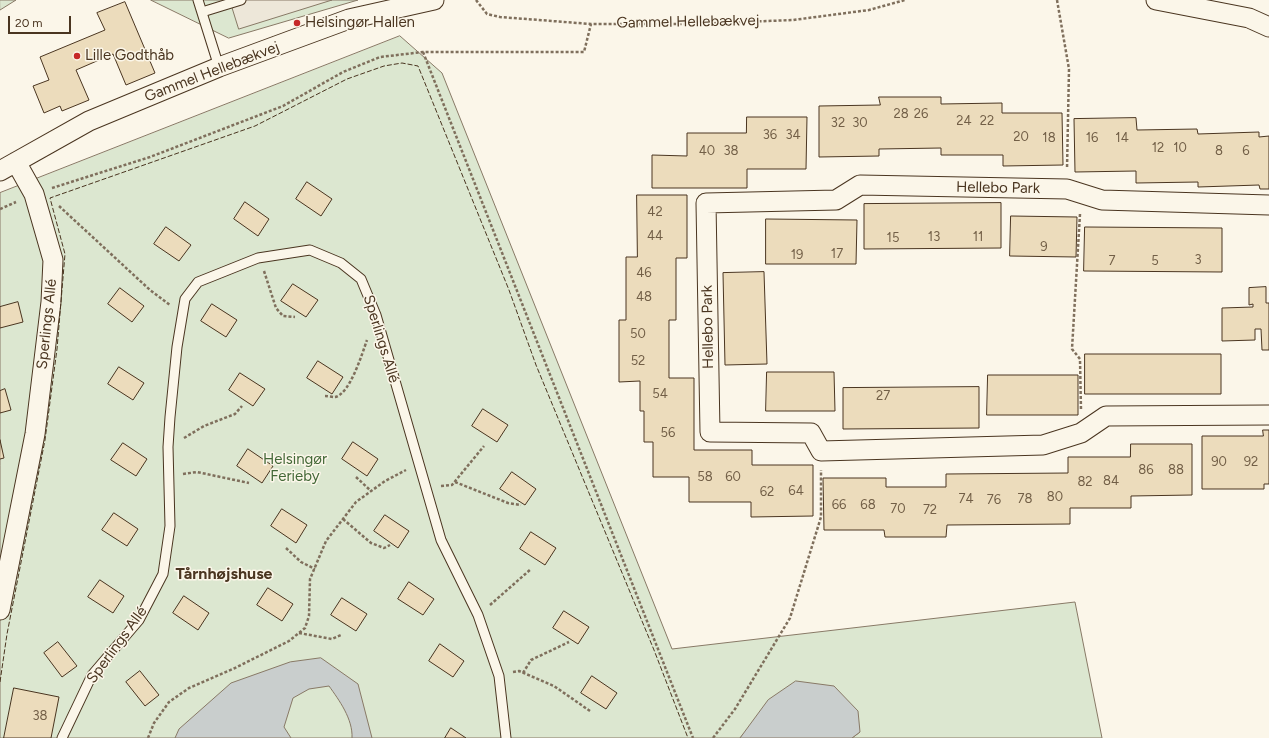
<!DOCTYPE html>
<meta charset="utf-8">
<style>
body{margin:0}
#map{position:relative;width:1269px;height:738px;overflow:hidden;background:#fbf6e9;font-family:Figtree,sans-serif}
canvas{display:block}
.scale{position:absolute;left:8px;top:16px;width:63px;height:18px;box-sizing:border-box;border:2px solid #4a3520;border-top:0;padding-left:5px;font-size:12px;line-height:14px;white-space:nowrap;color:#4a3520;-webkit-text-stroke:3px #fbf6e9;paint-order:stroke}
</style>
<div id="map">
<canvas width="1269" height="738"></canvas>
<div class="scale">20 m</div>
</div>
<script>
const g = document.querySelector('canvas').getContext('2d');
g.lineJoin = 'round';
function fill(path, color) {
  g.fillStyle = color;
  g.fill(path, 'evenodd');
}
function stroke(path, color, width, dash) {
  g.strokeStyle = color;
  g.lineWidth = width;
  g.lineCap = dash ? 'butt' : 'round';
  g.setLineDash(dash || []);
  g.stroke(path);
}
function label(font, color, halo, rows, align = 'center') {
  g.font = font + ' Figtree,sans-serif';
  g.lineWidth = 3;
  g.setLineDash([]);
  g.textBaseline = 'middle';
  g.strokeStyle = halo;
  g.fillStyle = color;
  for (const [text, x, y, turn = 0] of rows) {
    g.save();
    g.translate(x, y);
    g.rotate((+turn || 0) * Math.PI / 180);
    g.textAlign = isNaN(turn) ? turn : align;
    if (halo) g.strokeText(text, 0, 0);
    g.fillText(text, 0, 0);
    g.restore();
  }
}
const green = new Path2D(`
 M0,0H16L0,10Z
 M151,0H358L229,38Z
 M400,36L442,73L672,649L1075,602L1102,738H852L860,732L751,725L740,738H0V193Z`);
const parking = new Path2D(`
 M230,0H332L239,29Z`);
const water = new Path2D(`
 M321,658L358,684L372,738H352C353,719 339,700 329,686L309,689L293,698L284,727L291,738H175L179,729L231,683L290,662Z
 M796,681L834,686L858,711L860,732L852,738H740L768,700Z`);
const building = new Path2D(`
 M125,2L155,73L126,85L113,54L76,70L89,100L62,111L60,106L44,113L33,86L49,80L40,57L105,30L97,13Z
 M879,97H941V104L1002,103V113H1062L1063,165L1003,166V155H941V148L879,149V156L819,157V106L880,105Z
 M747,117H807L806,169H747V188H652V155L687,156V133H746Z
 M1136,118L1137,130L1197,129L1198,134L1259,132V137L1269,136V189H1260L1259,185L1198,187V182L1136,183V171L1075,172L1074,119Z
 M307,182L332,199L321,216L296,199Z
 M637,195H687V258H676V320H669V378H694V450H752V465H813V516L751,517V502H689V477H653V442H644V411H640V381L619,382V320H626V257H637Z
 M245,202L269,219L258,236L234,219Z
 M1001,203V248L864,249V204Z
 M1011,216L1077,217L1076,257L1010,256Z
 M766,219L857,220L856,264H766Z
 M166,227L191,245L179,261L154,244Z
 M1085,227L1222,228V272L1084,271Z
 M764,272L767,364L725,365L723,273Z
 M293,284L318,300L306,317L281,301Z
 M1266,287V303H1269V350H1262L1261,329H1255V340L1222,341V308L1253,307V304L1249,305V288Z
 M120,288L144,306L132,322L108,304Z
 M18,302L23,322L0,328V307Z
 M212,304L237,320L226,337L201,321Z
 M1085,354H1221V394H1085Z
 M318,361L343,377L332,394L307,378Z
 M119,367L144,383L133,400L108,384Z
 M767,372H834L835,411H766Z
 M240,373L265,389L253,406L229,390Z
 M988,375H1078V415H987Z
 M979,387V428L843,429V388Z
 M5,389L11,410L0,413V391Z
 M483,409L508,425L497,442L472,426Z
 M1263,430H1269V484H1264V489H1202V436H1263Z
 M0,440L4,458L0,459Z
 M353,442L378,459L367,476L342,459Z
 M123,443L147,459L136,476L111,460Z
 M1131,444H1192V495L1131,496V508H1070V524L947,525L946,537H885L884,530H824L823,478H886V487H946V474L1068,473V457H1130Z
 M248,449L273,466L262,483L237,466Z
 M512,472L536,489L525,505L500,489Z
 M282,509L307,525L296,543L271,526Z
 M114,513L138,529L127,546L102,530Z
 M385,515L409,531L398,548L374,531Z
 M531,532L556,548L545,565L520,549Z
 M100,580L124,596L113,613L88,597Z
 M409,582L434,599L423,615L398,599Z
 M268,588L293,604L282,621L257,605Z
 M184,596L209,613L198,630L173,613Z
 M342,598L367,614L356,631L331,615Z
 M564,611L589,627L578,644L553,628Z
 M58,642L77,666L62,677L44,653Z
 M440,644L464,661L453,677L429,661Z
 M140,671L159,695L145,706L126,682Z
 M592,676L617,693L606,709L581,693Z
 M14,688L59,697L51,738H4Z
 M451,728L466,738H445Z`);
const path = new Path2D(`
 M476,0L487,14L500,17L591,24H692L793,20L869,10L905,0
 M1057,0L1069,69L1067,169
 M423,52L693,738
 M52,188L150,157L283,106L343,72L380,57L423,52H584L591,24
 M59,206L150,290L170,305
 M0,209L16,202
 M1080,214L1072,349L1080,359L1081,410
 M264,271L276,308L283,316L295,317
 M325,396C328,396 332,397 335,397C350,394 362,354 367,340
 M184,438L204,426L235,414L242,406
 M183,474L197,472L249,483
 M356,477L371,491
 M455,482L508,503L521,505
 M441,486L452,485L484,446
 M343,519L371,543L384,548L390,545
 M286,548L301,562L315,569
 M490,605L531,569
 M299,633L332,639L341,635
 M513,672L519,671L554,686L590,711
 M523,673L531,660L569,642
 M148,738L154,723L169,702L189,688L235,668L289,641L305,628L309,616L310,579L326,541L356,502L385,481L406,470
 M713,738L735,709L790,618L821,517V470`);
const lane = new Path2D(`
 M198,0L219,67
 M202,12L241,0
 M62,738L92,675L139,620L163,574L170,526L168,447L170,417L177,347L185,299L198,282L258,258L310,250L341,263L361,279L376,315L441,540L478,615L499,676L506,738`);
const street = new Path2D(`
 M1156,0L1249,18L1269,27
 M0,171L89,121L219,67L349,19L434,0
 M1269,205L1102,200L1067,189L860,185L836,200L706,203L710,432L811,433L821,451L1043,445L1081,433L1106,416L1269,415
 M0,610L35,434L51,302L53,260L34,194L16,162`);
const fence = new Path2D(`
 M0,682L7,634L45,440L57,349L65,254L50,198L255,126L347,79L384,66L402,63L418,66L509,290L536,365L654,650L688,738`);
const markers = [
 [297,23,4,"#c62828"],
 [77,56,4,"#c62828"]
];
const numberNames = [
 ["28",901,114],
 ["26",921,114],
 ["24",964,121],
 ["22",987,121],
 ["32",838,123],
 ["30",860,123],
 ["36",770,135],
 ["34",793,135],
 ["20",1021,137],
 ["18",1049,138],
 ["16",1092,138],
 ["14",1122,138],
 ["12",1158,148],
 ["10",1180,148],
 ["40",707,151],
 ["38",731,151],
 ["8",1219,151],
 ["6",1246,151],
 ["42",655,212],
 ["44",655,236],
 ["13",934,237],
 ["11",978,237],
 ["15",893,238],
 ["9",1044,247],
 ["17",837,254],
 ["19",797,255],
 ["3",1198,260],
 ["7",1112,261],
 ["5",1155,261],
 ["46",644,273],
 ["48",644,297],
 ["50",638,334],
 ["52",638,361],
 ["54",660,394],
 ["27",883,396],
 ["56",668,433],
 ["90",1219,462],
 ["92",1251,462],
 ["86",1146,470],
 ["88",1176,470],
 ["58",705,477],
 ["60",733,477],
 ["84",1111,481],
 ["82",1085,482],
 ["64",796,491],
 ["62",767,492],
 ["80",1055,497],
 ["74",966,499],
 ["78",1025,499],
 ["76",994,500],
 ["66",839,505],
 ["68",868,505],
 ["70",898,509],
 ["72",930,510],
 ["38",40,716]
];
const streetNames = [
 ["Gammel Hellebækvej",688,22,-1],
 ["Gammel Hellebækvej",212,72,-21],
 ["Hellebo Park",998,188,1],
 ["Sperlings Allé",47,324,-84],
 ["Hellebo Park",708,327,-91],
 ["Sperlings Allé",381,339,73],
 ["Sperlings Allé",117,645,-54]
];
const poiNames = [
 ["Helsingør Hallen",305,23],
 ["Lille Godthåb",85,56]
];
const parkNames = [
 ["Helsingør",295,460],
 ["Ferieby",295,477]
];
const neighbourhoodNames = [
 ["Tårnhøjshuse",224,574]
];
fill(green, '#dce7d0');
stroke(green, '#887966', 1);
fill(parking, '#ede7d9');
stroke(parking, '#887966', 1);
fill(water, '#c9cecd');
stroke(water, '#887966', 1);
fill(building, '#ecdcbc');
stroke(building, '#4a3520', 1);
stroke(lane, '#4a3520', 11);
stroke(street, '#4a3520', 21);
stroke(path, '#7f6f5c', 2.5, [3, 2]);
stroke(lane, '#fbf6e9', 9);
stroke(street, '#fbf6e9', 19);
stroke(fence, '#4a3520', 1, [5, 2]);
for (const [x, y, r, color] of markers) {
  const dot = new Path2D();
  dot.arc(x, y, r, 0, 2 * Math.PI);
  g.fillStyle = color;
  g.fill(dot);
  stroke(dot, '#fbf6e9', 1.5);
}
label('13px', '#725f47', null, numberNames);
label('15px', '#4a3520', '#fbf6e9', streetNames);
label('15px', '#4a3520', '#fbf6e9', poiNames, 'left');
label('15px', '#436837', '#fbf6e9', parkNames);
label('bold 16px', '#4a3520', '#fbf6e9', neighbourhoodNames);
</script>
